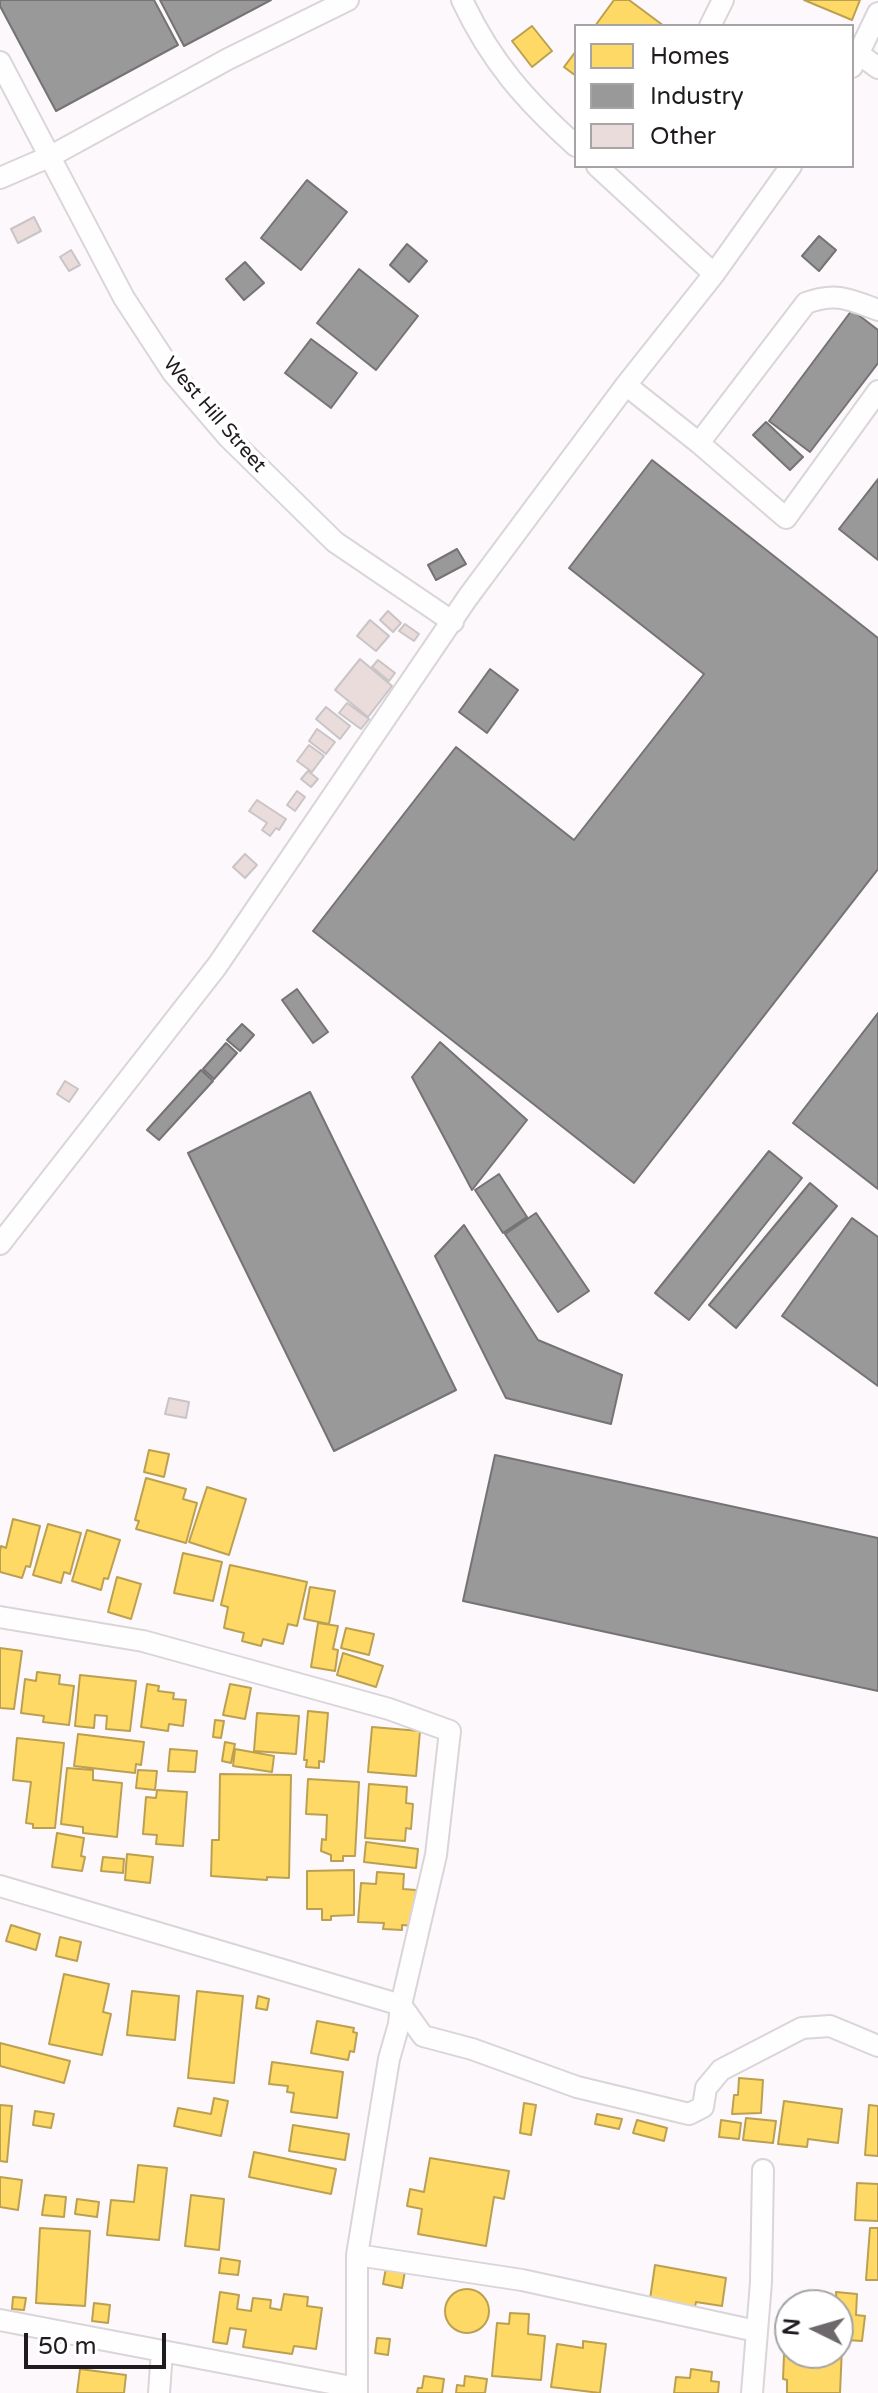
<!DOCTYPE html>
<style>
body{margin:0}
#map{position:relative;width:878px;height:2393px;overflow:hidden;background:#fcf8fc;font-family:"Varela Round",sans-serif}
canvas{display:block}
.legend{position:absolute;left:574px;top:24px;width:280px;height:144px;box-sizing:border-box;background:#fff;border:2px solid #a6a4a5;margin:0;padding:10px 14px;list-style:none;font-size:24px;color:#201b1f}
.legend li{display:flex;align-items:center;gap:16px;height:40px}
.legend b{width:40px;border:2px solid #a6a4a5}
.north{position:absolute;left:774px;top:2289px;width:80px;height:80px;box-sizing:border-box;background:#fff;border:2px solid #a6a4a5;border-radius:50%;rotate:275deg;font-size:22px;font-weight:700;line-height:32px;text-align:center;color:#201b1f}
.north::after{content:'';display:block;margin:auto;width:28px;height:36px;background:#6d686c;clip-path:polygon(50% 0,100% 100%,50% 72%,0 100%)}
.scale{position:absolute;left:24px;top:2333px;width:142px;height:36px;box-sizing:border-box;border:4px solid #201b1f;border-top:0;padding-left:10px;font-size:24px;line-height:28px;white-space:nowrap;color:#201b1f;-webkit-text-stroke:6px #fff;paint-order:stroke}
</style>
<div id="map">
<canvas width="878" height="2393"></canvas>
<ul class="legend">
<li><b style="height:22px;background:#ffd966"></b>Homes</li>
<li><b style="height:22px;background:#999"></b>Industry</li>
<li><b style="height:22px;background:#ebdcdc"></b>Other</li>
</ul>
<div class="north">N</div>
<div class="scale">50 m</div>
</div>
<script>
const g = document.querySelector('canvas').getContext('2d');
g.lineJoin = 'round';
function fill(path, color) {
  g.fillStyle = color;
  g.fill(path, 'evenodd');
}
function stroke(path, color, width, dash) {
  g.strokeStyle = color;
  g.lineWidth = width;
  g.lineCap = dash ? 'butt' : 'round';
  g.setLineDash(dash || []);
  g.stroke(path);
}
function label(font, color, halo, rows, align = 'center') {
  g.font = font + ' "Varela Round",sans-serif';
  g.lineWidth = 8;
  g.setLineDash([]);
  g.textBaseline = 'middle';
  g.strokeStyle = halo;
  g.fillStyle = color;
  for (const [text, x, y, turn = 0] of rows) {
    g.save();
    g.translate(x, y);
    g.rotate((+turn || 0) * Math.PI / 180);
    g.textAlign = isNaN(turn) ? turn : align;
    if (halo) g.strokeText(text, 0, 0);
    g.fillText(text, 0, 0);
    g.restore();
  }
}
const homes = new Path2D(`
 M614,0H629L664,26H595Z
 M804,0H860L852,20Z
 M532,26L552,51L532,67L512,41Z
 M576,51V76L564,67Z
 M149,1450L169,1454L164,1477L144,1472Z
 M146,1478L186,1489L183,1499L197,1503L186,1543L136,1529L139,1521L135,1520Z
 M207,1487L246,1499L229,1555L189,1542Z
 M13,1519L40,1526L30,1567L26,1566L22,1578L0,1572V1551L1,1546L6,1548Z
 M48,1524L81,1533L70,1574L64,1572L61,1583L33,1575Z
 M87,1530L120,1540L108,1579L104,1578L101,1590L72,1581Z
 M183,1553L222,1562L213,1601L174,1593Z
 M230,1565L307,1582L297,1626L288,1624L283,1644L263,1639L261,1646L242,1641L244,1633L224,1628L228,1607L221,1605Z
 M117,1577L141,1584L131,1619L108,1612Z
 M310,1587L335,1591L329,1624L304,1619Z
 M318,1623L338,1626L333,1649L338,1650L335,1671L311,1667Z
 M346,1628L374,1634L369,1655L341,1648Z
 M0,1648L22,1651L14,1709L0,1708Z
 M343,1653L383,1666L376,1687L337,1675Z
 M37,1672L60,1675L59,1684L74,1686L69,1725L43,1722L44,1716L21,1713L25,1679L36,1681Z
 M80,1675L136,1681L130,1731L106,1729L107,1716L95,1715L94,1728L75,1726Z
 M147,1684L159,1686L158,1691L174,1693L173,1699L186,1700L183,1726L169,1724L168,1731L141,1727Z
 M230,1684L251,1688L245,1719L223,1715Z
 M308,1711L328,1713L324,1762L319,1761V1768L306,1767L307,1760H304Z
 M257,1713L299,1716L296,1754L254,1751Z
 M215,1720L224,1721L221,1738L213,1737Z
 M372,1727L420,1731L416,1776L368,1772Z
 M78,1734L144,1742L141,1765L136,1764L135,1773L74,1766Z
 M17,1738L64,1743L55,1828H33V1824L26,1823L31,1782L13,1780Z
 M225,1742L235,1744L231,1763L222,1761Z
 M170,1749L197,1751L195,1772L168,1771Z
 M235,1749L274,1756L272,1772L233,1766Z
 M67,1768L93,1770V1780L122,1783L117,1837L83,1833V1827L61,1824Z
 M138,1770L157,1771L155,1790L136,1788Z
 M220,1774L291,1775L289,1878L267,1877V1880L211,1876L212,1840H219Z
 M308,1779L359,1782L355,1856H343V1861H331V1855L321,1851L322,1839L326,1840L327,1815L306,1814Z
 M369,1784L407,1787L406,1803L413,1804L411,1829L406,1828L405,1841L365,1838Z
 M157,1790L187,1792L183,1846L156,1844L157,1835L143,1834L146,1797L156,1798Z
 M57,1833L84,1838L81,1856L85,1857L82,1871L52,1867Z
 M366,1842L418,1849L416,1868L364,1862Z
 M127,1854L153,1857L150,1883L125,1880Z
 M103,1857L124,1859L123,1873L101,1871Z
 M354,1870V1915L331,1916V1920H322V1909H307V1871Z
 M377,1872L404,1874L403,1889L416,1890L413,1926L402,1925V1930L383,1929L384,1923L358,1922L361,1883L376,1884Z
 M11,1925L40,1934L36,1950L6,1941Z
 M60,1937L81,1942L77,1961L56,1956Z
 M64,1974L109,1984L103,2012L111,2014L102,2055L49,2044Z
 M132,1991L179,1996L175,2040L127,2035Z
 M197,1991L243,1996L234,2083L188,2078Z
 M258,1996L269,1999L267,2010L256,2008Z
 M317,2021L354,2028L353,2032L357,2033L354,2052L350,2051L348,2060L311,2053Z
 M0,2043L70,2061L64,2083L0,2066Z
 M272,2062L343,2072L337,2118L291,2112L294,2093L287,2092L288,2086L269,2084Z
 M739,2078L763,2080L761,2113L732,2114L734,2095H738Z
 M214,2098L228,2101L221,2136L174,2126L178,2108L211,2114Z
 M784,2101L842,2109L838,2143L808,2139L807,2147L778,2144Z
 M524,2103L536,2105L531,2135L520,2133Z
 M0,2105L12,2106L7,2162L0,2161Z
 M869,2105L878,2106V2156L865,2155Z
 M35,2111L54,2114L51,2128L33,2125Z
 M597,2114L622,2119L619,2129L595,2124Z
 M746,2118L776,2121L773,2143L743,2140Z
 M637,2120L667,2128L664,2141L633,2133Z
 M721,2120L741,2123L739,2139L719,2137Z
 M293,2125L349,2134L345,2160L289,2151Z
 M254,2152L336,2169L331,2194L249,2177Z
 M430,2158L509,2171L504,2199L494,2197L486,2246L418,2234L422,2209L407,2206L410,2189L424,2192Z
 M138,2165L167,2168L159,2240L107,2235L111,2200L134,2202Z
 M0,2177L22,2180L18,2210L0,2207Z
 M857,2183L878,2184V2221L855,2220Z
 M45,2195L66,2197L64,2217L42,2215Z
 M191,2195L224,2199L219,2250L185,2246Z
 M77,2199L99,2202L97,2217L75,2214Z
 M40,2228L90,2231L85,2306L36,2303Z
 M870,2228H878V2280H866Z
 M221,2258L240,2261L238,2275L219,2273Z
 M655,2265L726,2278L722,2306L696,2302L695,2307L650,2299Z
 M386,2268L405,2271L402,2288L383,2284Z
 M445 2311a22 22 0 1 1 44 0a22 22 0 1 1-44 0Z
 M220,2292L239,2295L237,2309L251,2311L253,2298L271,2300L270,2308L281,2310L284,2294L308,2297L307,2306L322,2308L316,2349L294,2346L292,2354L243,2347L246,2330L230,2328L227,2344L213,2342Z
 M836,2292L857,2294L856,2315L865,2316L862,2341L847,2340L848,2327L838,2326Z
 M13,2297L26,2298L24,2310L12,2309Z
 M94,2303L110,2305L108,2323L92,2321Z
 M510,2313L529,2314L528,2334L545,2336L541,2380L492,2376L497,2323L509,2324Z
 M377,2338L390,2339L388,2355L375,2353Z
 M583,2341L606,2344L600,2393L551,2387L557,2344L583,2348Z
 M789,2346L790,2353H838V2347H842L840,2393H787V2380L783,2379L784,2355H788Z
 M80,2369L126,2375L124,2393H77Z
 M691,2369L712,2372L711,2381L719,2382L718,2393H674L676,2377L690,2378Z
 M424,2376L444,2379L442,2393H417L418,2388H422Z
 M465,2376L487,2379L485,2393H456L457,2385L464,2386Z`);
const industry = new Path2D(`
 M0,0H154L178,45L56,111L0,6Z
 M160,0H271L184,46Z
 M307,180L347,212L301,270L261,238Z
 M819,236L836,250L819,271L802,256Z
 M407,244L427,261L409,282L390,265Z
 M245,262L264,283L244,300L226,279Z
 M359,269L418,316L376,370L317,323Z
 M852,310L878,330V363L810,452L769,421Z
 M311,339L357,373L331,408L285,373Z
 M766,422L803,457L790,470L753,435Z
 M652,460L878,638V869L634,1183L313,931L456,747L574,840L704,674L569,568Z
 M878,479V560L839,529Z
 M457,549L466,564L436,580L428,565Z
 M490,669L518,690L487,733L459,712Z
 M297,989L328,1032L313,1043L282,1000Z
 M878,1013V1189L793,1123Z
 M242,1024L254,1035L240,1051L227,1040Z
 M440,1042L527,1120L472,1190L412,1077Z
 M226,1043L237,1053L214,1079L203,1069Z
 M201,1070L213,1081L159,1140L147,1130Z
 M310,1092L456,1390L334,1451L188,1153Z
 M769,1151L802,1178L689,1320L655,1293Z
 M499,1174L527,1217L503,1233L475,1190Z
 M810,1183L837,1206L736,1328L709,1305Z
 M536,1213L589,1291L558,1312L505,1234Z
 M852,1218L878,1237V1386L782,1316Z
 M464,1225L538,1340L622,1375L611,1424L506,1398L435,1256Z
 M495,1455L878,1538V1691L463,1601Z`);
const building = new Path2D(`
 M34,217L41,231L18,243L11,229Z
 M71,250L80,265L69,271L60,257Z
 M388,611L401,623L393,632L380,620Z
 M370,620L389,636L376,651L357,636Z
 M405,624L419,634L414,641L399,631Z
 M360,659L392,686L368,717L335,690Z
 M378,660L395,673L389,681L372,667Z
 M347,703L369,719L361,729L339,713Z
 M326,707L350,726L340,739L316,719Z
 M317,729L335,742L326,754L309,741Z
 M309,745L324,756L312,772L297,761Z
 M308,771L318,779L311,787L301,779Z
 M297,791L305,797L295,811L287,805Z
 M257,800L286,819L279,830L276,828L270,836L262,830L267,823L249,811Z
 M245,854L257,865L245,878L233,867Z
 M65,1081L78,1089L69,1102L57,1094Z
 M169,1398L189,1402L186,1418L165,1414Z`);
const minor = new Path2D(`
 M462,0C491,62 526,101 576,146
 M710,26L723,0
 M859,54L878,68
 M0,62L124,298L173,373L228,437L335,542L453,622
 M852,67L878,13
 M597,166L714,274
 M0,178L51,156L228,59L348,0
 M626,385L699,443L786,518L878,391
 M699,443L806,303C836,292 849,299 878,310
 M0,1244L217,966L468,597L626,385L714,274L791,166
 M0,1617L143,1641L389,1709L450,1731L436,1855L401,2005L399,2024L389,2059L357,2255V2393
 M0,1886L401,2005L423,2036L472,2049L577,2087L689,2114L703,2107L706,2088L721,2070L802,2028L830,2026L878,2046
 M357,2255L522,2280L756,2331
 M0,2320L357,2388
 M159,2393L162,2351
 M752,2393L761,2282L763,2170`);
const streetNames = [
 ["West Hill Street",214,415,49]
];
fill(homes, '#ffd966');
stroke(homes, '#bca051', 2);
fill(industry, '#999');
stroke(industry, '#757374', 2);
fill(building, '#ebdcdc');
stroke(building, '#c9c4c6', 2);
stroke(minor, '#d9d5d9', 24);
stroke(minor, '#fffeff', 20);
label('20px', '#201b1f', '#fff', streetNames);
</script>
